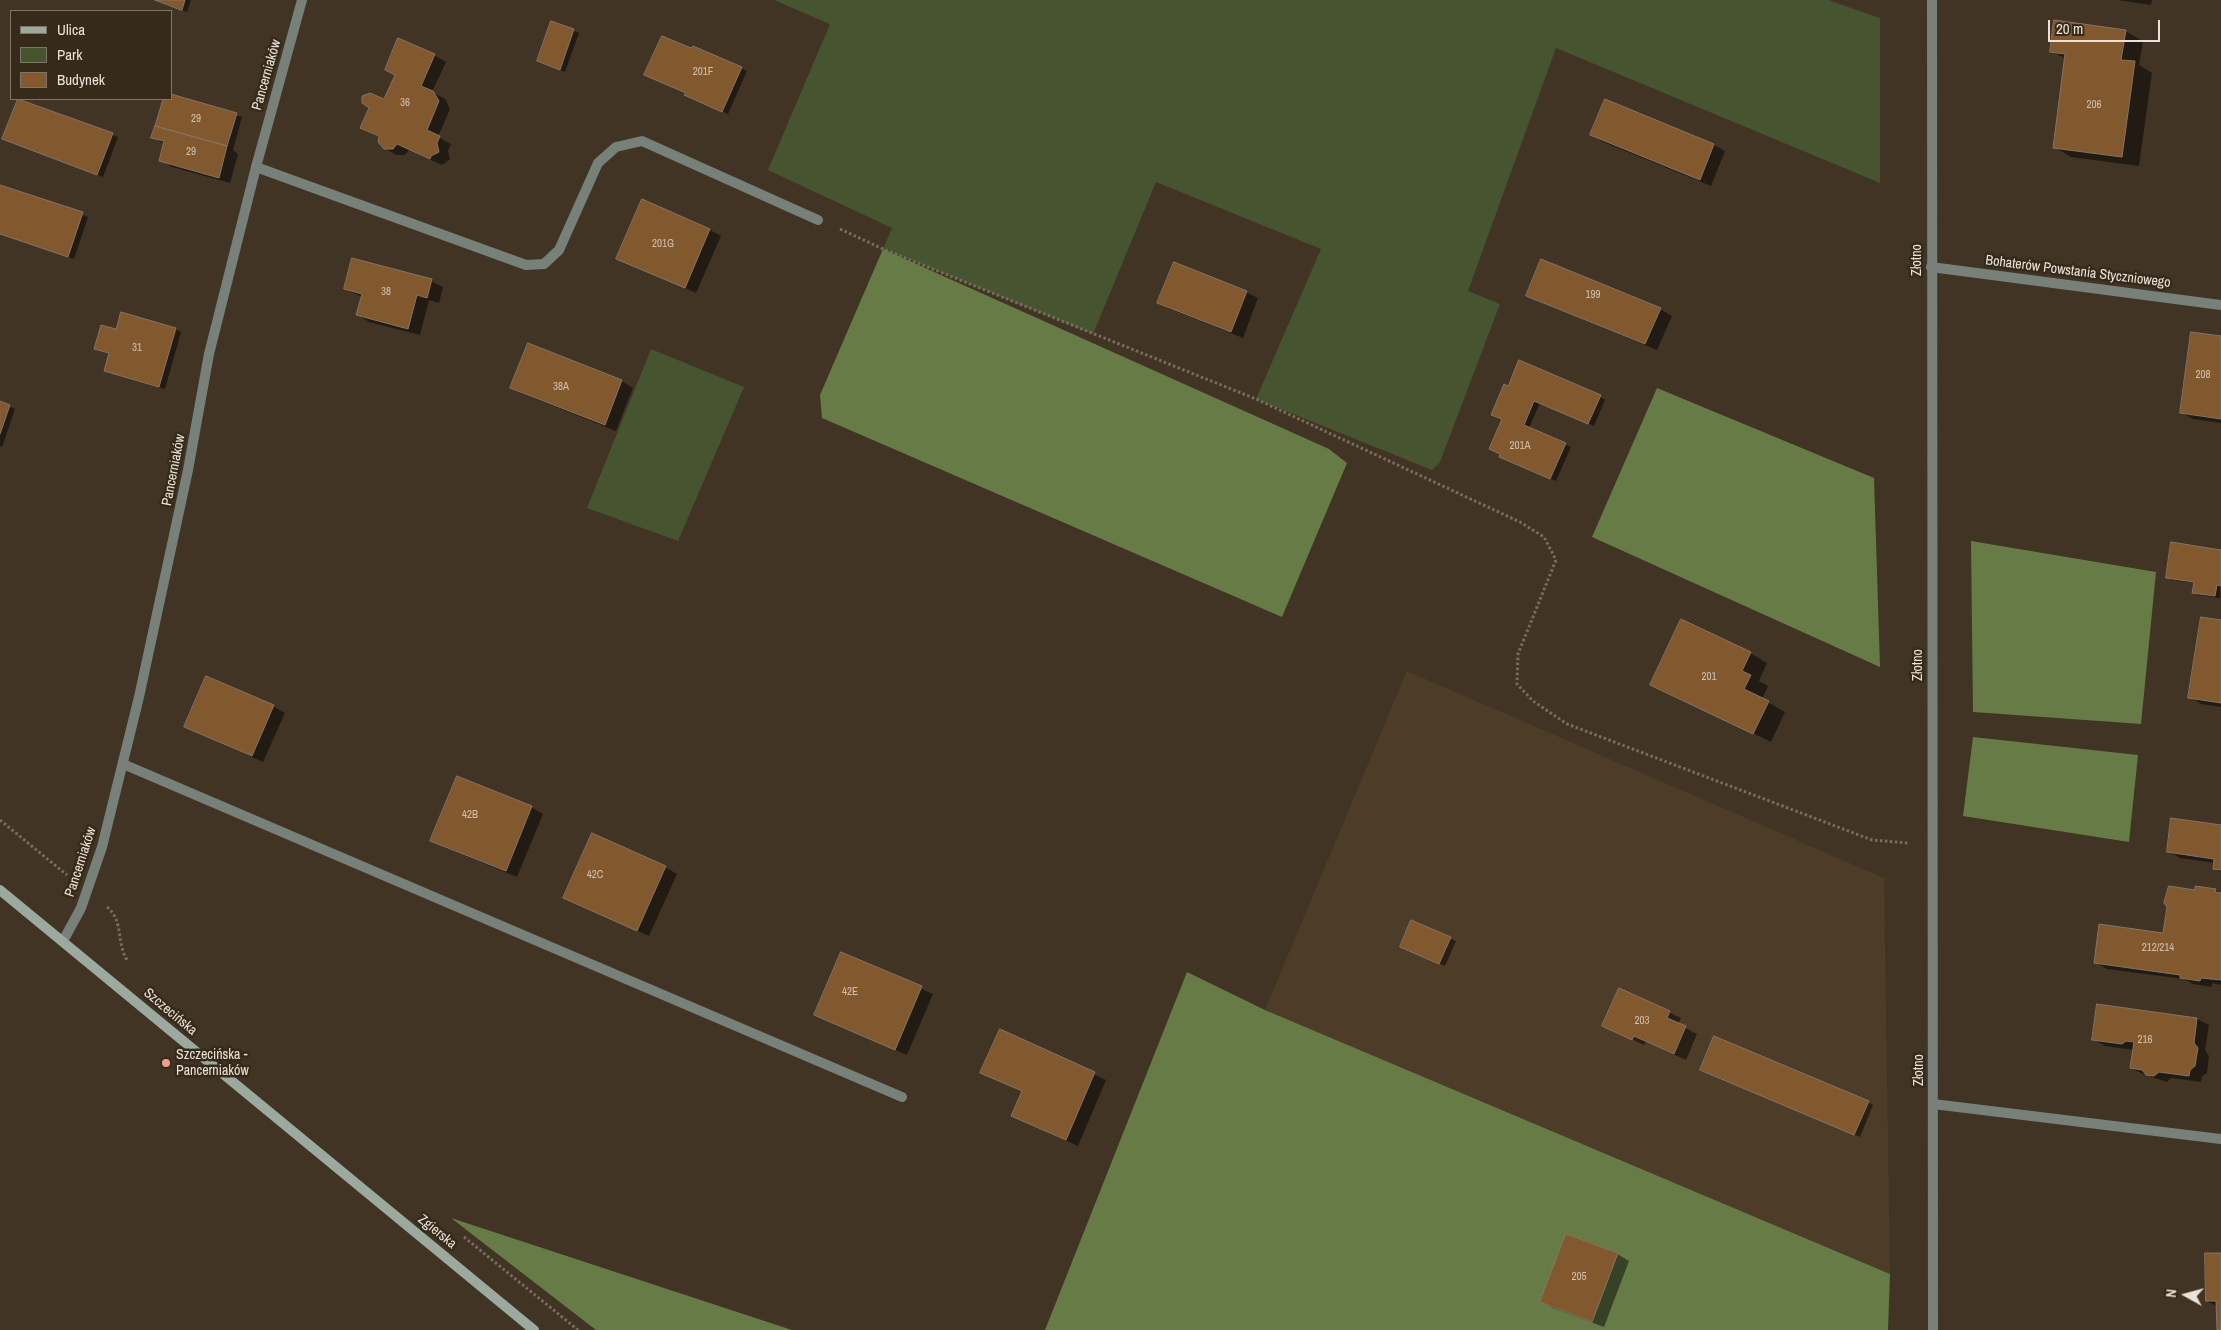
<!DOCTYPE html>
<meta charset="utf-8">
<style>
body{margin:0}
#map{position:relative;width:2221px;height:1330px;overflow:hidden;background:#413424;font-family:"Archivo Narrow",sans-serif}
canvas{display:block}
.legend{position:absolute;left:10px;top:10px;width:162px;height:90px;box-sizing:border-box;background:#362a1b;border:1px solid #7e7467;margin:0;padding:6px 9px;list-style:none;font-size:15px;color:#eae2d8}
.legend li{display:flex;align-items:center;gap:10px;height:25px}
.legend b{width:25px;border:1px solid #7e7467}
.north{position:absolute;left:2161px;top:1270px;width:50px;height:50px;-webkit-text-stroke:4px #362a1b;paint-order:stroke;rotate:277deg;font-size:14px;font-weight:700;line-height:20px;text-align:center;color:#eae2d8}
.north::after{content:'';display:block;margin:auto;width:18px;height:22px;background:#eae2d8;clip-path:polygon(50% 0,100% 100%,50% 72%,0 100%)}
.scale{position:absolute;left:2048px;top:20px;width:112px;height:22px;box-sizing:border-box;border:2px solid #eae2d8;border-top:0;padding-left:6px;font-size:15px;line-height:18px;white-space:nowrap;color:#eae2d8;-webkit-text-stroke:4px #362a1b;paint-order:stroke}
</style>
<div id="map">
<canvas width="2221" height="1330"></canvas>
<ul class="legend">
<li><b style="height:6px;background:#9ba99e"></b>Ulica</li>
<li><b style="height:14px;background:#46542f"></b>Park</li>
<li><b style="height:14px;background:#82582e"></b>Budynek</li>
</ul>
<div class="north">N</div>
<div class="scale">20 m</div>
</div>
<script>
const g = document.querySelector('canvas').getContext('2d');
g.lineJoin = 'round';
function fill(path, color) {
  g.fillStyle = color;
  g.fill(path, 'evenodd');
}
function stroke(path, color, width, dash) {
  g.strokeStyle = color;
  g.lineWidth = width;
  g.lineCap = dash ? 'butt' : 'round';
  g.setLineDash(dash || []);
  g.stroke(path);
}
function label(font, color, halo, rows, align = 'center') {
  g.font = font + ' "Archivo Narrow",sans-serif';
  g.lineWidth = 5;
  g.setLineDash([]);
  g.textBaseline = 'middle';
  g.strokeStyle = halo;
  g.fillStyle = color;
  for (const [text, x, y, turn = 0] of rows) {
    g.save();
    g.translate(x, y);
    g.rotate((+turn || 0) * Math.PI / 180);
    g.textAlign = isNaN(turn) ? turn : align;
    if (halo) g.strokeText(text, 0, 0);
    g.fillText(text, 0, 0);
    g.restore();
  }
}
const built = new Path2D(`
 M1407,671L1884,878L1890,1274L1265,1010Z`);
const green = new Path2D(`
 M774,0H1828L1880,18V183L1556,48L1468,291L1500,304L1440,462L1432,470L1256,399L1321,249L1156,182L1093,334L883,249L892,228L768,170L830,24Z
 M651,349L744,387L678,541L587,508Z`);
const forest = new Path2D(`
 M883,249L1329,449L1347,463L1282,617L822,418L820,395Z
 M1657,388L1874,478L1880,667L1592,537Z
 M1971,541L2156,572L2141,724L1973,712Z
 M1973,737L2138,755L2129,842L1963,816Z
 M1187,972L1265,1010L1890,1274L1888,1330H1045Z
 M451,1218L792,1330H596Z`);
const shadow = new Path2D(`
 M155,0H191L187,12Z
 M2117,0H2152L2151,5Z
 M552,22L579,33L565,72L538,61Z
 M2125,31L2143,41L2139,65L2152,73L2139,166L2071,157L2054,147L2066,59L2052,51Z
 M434,55L446,62L432,92L445,99L450,109L438,137L451,144L448,151L450,159L442,165L409,150L405,155H396L384,148L380,137L362,128L371,108L363,98L367,94L385,100Z
 M741,68L747,71L728,114L691,98L687,93Z
 M171,95L242,117L233,150L238,154L230,183L172,167L160,160L165,144L152,137L165,99H171Z
 M19,99L118,137L103,177L3,138Z
 M1591,135L1714,145L1725,151L1711,186L1603,142Z
 M0,186L88,217L74,259L0,234Z
 M710,230L721,236L696,293L618,258Z
 M431,281L443,287L439,303L429,300L420,335L369,322L358,315L362,297L345,289Z
 M1246,292L1258,298L1243,338L1170,309L1159,303Z
 M1528,295L1660,309L1672,316L1657,350L1540,302Z
 M176,329L181,332L165,389L105,370L110,354L96,348L117,331Z
 M2221,337V423L2193,419L2182,413Z
 M622,381L633,388L616,431L523,394L512,388Z
 M1505,386L1600,397L1605,400L1594,426L1540,403L1529,428L1571,447L1556,481L1505,459L1503,419Z
 M0,402L15,409L2,447L0,446Z
 M2221,551L2220,598L2198,595L2193,592L2195,583L2172,580L2167,577Z
 M2221,622V707L2201,704L2190,697Z
 M1750,653L1767,663L1759,681L1768,686L1762,699L1785,712L1771,742L1652,684Z
 M273,706L285,713L263,762L185,727Z
 M531,807L543,814L517,877L444,847L432,840Z
 M2221,827V872L2214,868L2215,863L2180,858L2168,851Z
 M665,867L677,874L649,936L564,898Z
 M2215,890L2221,893V985L2212,983V987L2193,984L2184,979L2107,969L2095,962L2164,934L2196,891Z
 M1412,921L1456,941L1445,966L1407,950Z
 M842,953L933,994L907,1055L816,1015Z
 M2098,1005L2197,1019L2209,1025L2205,1050L2209,1056L2207,1073L2202,1076L2201,1082L2171,1078L2167,1082L2143,1074L2131,1068L2134,1050L2105,1046L2093,1039Z
 M1669,1012L1681,1018L1678,1024L1697,1034L1686,1060L1646,1042L1644,1045L1604,1026Z
 M1000,1030L1106,1080L1078,1146L1012,1116L1023,1092L982,1072Z
 M1707,1072L1868,1102L1873,1105L1860,1137Z
 M1617,1254L1629,1261L1604,1327L1553,1308L1541,1302Z
 M2221,1254V1330H2218V1307L2207,1301Z`);
const building = new Path2D(`
 M155,0H185L182,10Z
 M2054,20L2126,30L2121,60L2135,61L2122,157L2053,148L2065,54L2050,52Z
 M551,21L574,29L560,70L537,61Z
 M662,36L691,48L693,46L742,67L722,112L684,95L686,93L644,75Z
 M398,38L435,54L421,86L433,91L439,101L427,130L440,136L437,143L439,152L431,156L430,159L397,144L393,149H384L378,142L379,136L360,128L369,108L362,103V96L370,93L384,99L395,75L385,70Z
 M171,94L237,113L227,146L155,126L163,99H171Z
 M18,99L113,133L97,175L2,139Z
 M1605,99L1714,144L1700,180L1590,135Z
 M155,126L227,146L219,178L159,161L164,141L151,138Z
 M0,185L83,212L68,257L0,234Z
 M642,199L710,229L685,288L616,259Z
 M352,258L432,279L427,298L417,295L408,329L356,315L362,294L344,289Z
 M1541,259L1661,308L1645,344L1526,296Z
 M1174,262L1247,291L1231,332L1157,303Z
 M121,312L176,328L159,387L104,371L109,353L94,349L101,325L116,329Z
 M2191,332L2221,336V419L2180,413Z
 M528,343L622,380L605,425L510,388Z
 M1519,360L1601,395L1588,424L1534,401L1524,425L1566,443L1550,479L1499,457L1500,454L1489,449L1502,419L1491,415L1504,384L1508,386Z
 M0,401L10,405L0,434Z
 M2171,542L2221,550V586L2217,585L2215,596L2192,593L2194,582L2166,578Z
 M2201,617L2221,620V703L2188,698Z
 M1681,619L1751,652L1742,671L1751,675L1744,689L1769,701L1753,734L1650,685Z
 M206,676L274,705L252,756L184,727Z
 M457,776L532,806L506,871L430,841Z
 M2171,818L2221,825V870L2213,869L2214,859L2167,852Z
 M592,833L666,866L637,931L563,898Z
 M2169,886L2195,890V886L2216,889L2215,892L2221,893V980L2201,978L2200,981L2180,978V975L2094,963L2099,924L2163,933L2167,907L2164,903Z
 M1411,920L1451,937L1439,964L1400,947Z
 M841,952L922,986L895,1050L814,1015Z
 M1619,988L1670,1011L1667,1018L1686,1026L1674,1054L1634,1036L1632,1040L1602,1026Z
 M2097,1004L2197,1018L2194,1043L2198,1048L2195,1066L2190,1070L2189,1076L2159,1072L2154,1076L2146,1075L2142,1070L2130,1068L2134,1042L2126,1041L2122,1044L2092,1040Z
 M1000,1029L1095,1072L1066,1140L1011,1116L1022,1091L980,1073Z
 M1714,1036L1869,1101L1854,1135L1700,1070Z
 M1566,1234L1618,1253L1592,1322L1540,1302Z
 M2205,1253H2221V1330H2217L2216,1301H2206Z`);
const path = new Path2D(`
 M840,229L883,249L1256,399L1520,522L1544,537L1556,560L1518,654L1517,684L1533,701L1567,724L1872,840L1908,843
 M0,820L67,875
 M107,907C124,921 116,942 127,960
 M464,1237L578,1330`);
const service = new Path2D(`
 M256,167L526,265L544,264L559,250L598,163L616,147L642,141L818,220
 M123,764L902,1097
 M1933,1104L2221,1139`);
const minor = new Path2D(`
 M1931,267L2221,305
 M63,941L81,908L102,847L139,697L188,470L209,354L256,167L302,0`);
const tertiary = new Path2D(`
 M1932,0L1933,1330`);
const secondary = new Path2D(`
 M0,890L534,1330`);
const markers = [
 [166,1063,5,"#f49d8d"]
];
const numberNames = [
 ["201F",703,72],
 ["36",405,103],
 ["206",2094,105],
 ["29",196,119],
 ["29",191,152],
 ["201G",663,244],
 ["38",386,292],
 ["199",1593,295],
 ["31",137,348],
 ["208",2203,375],
 ["38A",561,387],
 ["201A",1520,446],
 ["201",1709,677],
 ["42B",470,815],
 ["42C",595,875],
 ["212/214",2158,948],
 ["42E",850,992],
 ["203",1642,1021],
 ["216",2145,1040],
 ["205",1579,1277]
];
const streetNames = [
 ["Pancerniaków",267,75,-74],
 ["Złotno",1917,260,-90],
 ["Bohaterów Powstania Styczniowego",2078,272,7],
 ["Pancerniaków",174,470,-79],
 ["Złotno",1918,665,-90],
 ["Pancerniaków",81,862,-72],
 ["Szczecińska",170,1012,40],
 ["Złotno",1919,1070,-90],
 ["Zgierska",437,1232,39]
];
const poiNames = [
 ["Szczecińska -",176,1055],
 ["Pancerniaków",176,1071]
];
fill(built, '#4d3c28');
fill(green, '#46542f');
fill(forest, '#677b46');
fill(shadow, '#0007');
fill(building, '#82582e');
stroke(building, '#857464', 1);
stroke(path, '#796d5f', 3, [2.5, 2.5]);
stroke(service, '#778079', 10);
stroke(minor, '#778079', 10);
stroke(tertiary, '#778079', 10);
stroke(secondary, '#9ba99e', 10);
for (const [x, y, r, color] of markers) {
  const dot = new Path2D();
  dot.arc(x, y, r, 0, 2 * Math.PI);
  g.fillStyle = color;
  g.fill(dot);
  stroke(dot, '#362a1b', 2);
}
label('11px', '#d0c0ae', null, numberNames);
label('14px', '#eae2d8', '#362a1b', streetNames);
label('14px', '#eae2d8', '#362a1b', poiNames, 'left');
</script>
